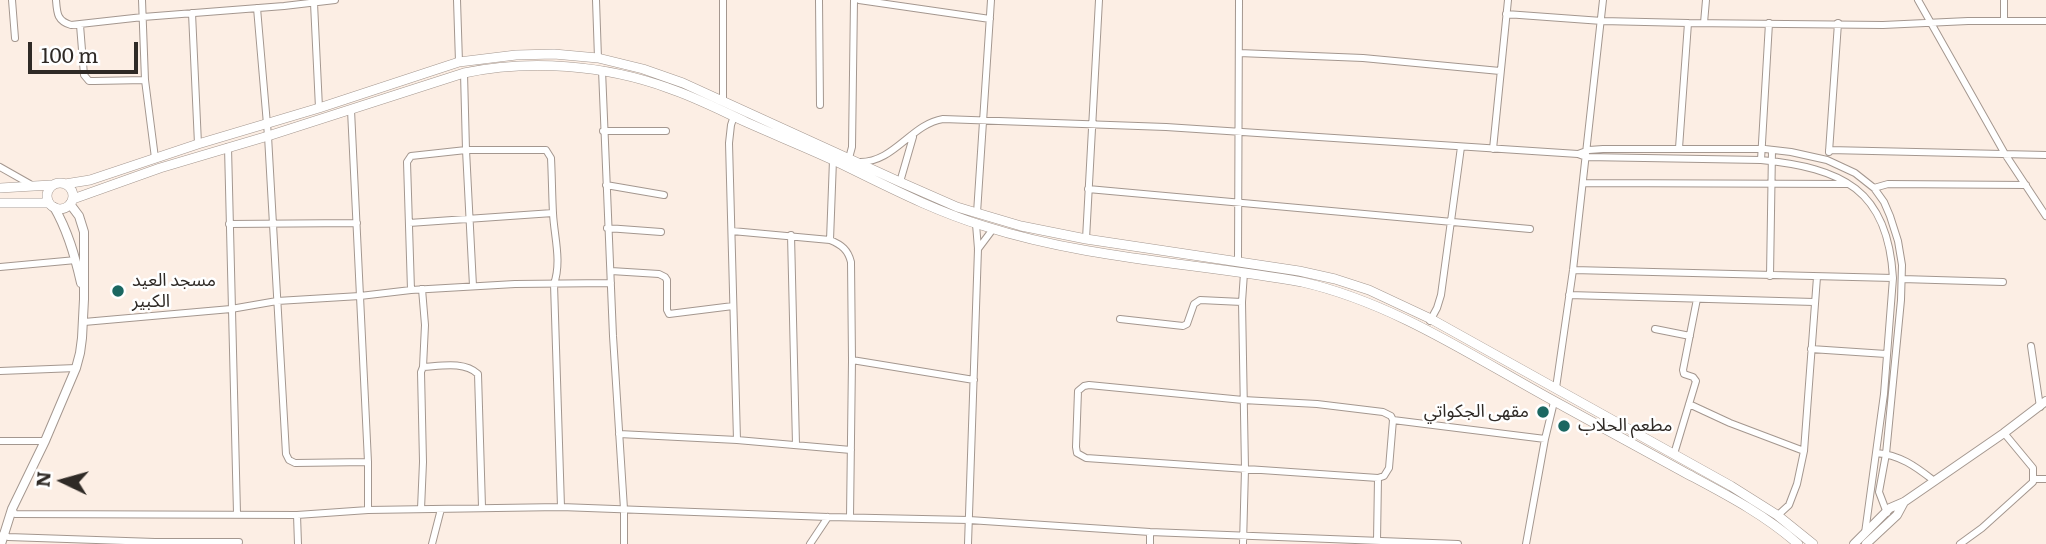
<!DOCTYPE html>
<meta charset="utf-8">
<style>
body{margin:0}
#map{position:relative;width:2046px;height:544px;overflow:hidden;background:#fceee4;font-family:Literata,serif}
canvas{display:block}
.north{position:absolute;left:28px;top:446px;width:70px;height:70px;-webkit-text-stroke:5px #fff;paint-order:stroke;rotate:275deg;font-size:19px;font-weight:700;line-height:28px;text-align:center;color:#2f2a26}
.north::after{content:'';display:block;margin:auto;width:24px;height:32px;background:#2f2a26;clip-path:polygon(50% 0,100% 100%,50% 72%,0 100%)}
.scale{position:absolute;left:28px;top:42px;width:110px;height:32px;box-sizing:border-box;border:4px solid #2f2a26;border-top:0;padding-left:9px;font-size:21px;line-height:24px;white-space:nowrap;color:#2f2a26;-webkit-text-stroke:5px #fff;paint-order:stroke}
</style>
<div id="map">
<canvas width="2046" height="544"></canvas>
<div class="north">N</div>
<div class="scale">100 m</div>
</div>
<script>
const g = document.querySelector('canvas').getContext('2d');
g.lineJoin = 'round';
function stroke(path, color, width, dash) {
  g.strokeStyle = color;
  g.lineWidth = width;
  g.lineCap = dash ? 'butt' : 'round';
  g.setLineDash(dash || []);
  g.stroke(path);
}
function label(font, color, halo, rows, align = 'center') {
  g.font = font + ' Literata,"Noto Sans Arabic",serif';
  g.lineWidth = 5;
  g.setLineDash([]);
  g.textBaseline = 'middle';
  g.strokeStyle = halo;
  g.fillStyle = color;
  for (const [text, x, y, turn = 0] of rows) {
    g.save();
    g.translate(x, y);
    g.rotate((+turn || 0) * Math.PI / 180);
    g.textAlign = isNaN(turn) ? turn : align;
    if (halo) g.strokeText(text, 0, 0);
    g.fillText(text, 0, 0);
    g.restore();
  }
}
const minor = new Path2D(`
 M12,0L15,38
 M56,0C57,13 57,21 71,25L143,17L284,6L335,0
 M142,0L145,80L155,158
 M457,0L459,62
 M596,0L598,58
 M819,0L820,105
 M859,0L990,19
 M1918,0L2005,154L2046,216
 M2004,0V20
 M314,3L319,108
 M257,8L268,136L286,454L289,460L295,463L368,462
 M192,13L198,144
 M1506,14L1602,21L1688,23L1883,25L1968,21H2046
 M1704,23L1706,0
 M80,25L84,75L89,81H94L145,80
 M1239,53L1363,58L1500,71
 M602,70L613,336L624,509V544
 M464,73L466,150L473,286
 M723,101V0
 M351,110L368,462V510
 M734,116L731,125L729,143L737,440
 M603,131H666
 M228,147L237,513
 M1679,148L1688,23
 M1493,149L1508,0
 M1829,150L2046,155
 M1829,152L1838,23
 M1578,154L1589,150L1603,149H1765L1791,152L1827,160L1855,173L1874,188L1884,202L1890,216L1898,241L1902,265L1901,300L1886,454L1879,492L1887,513
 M849,158L852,147L854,0
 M1761,160L1769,23
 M859,162C894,163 911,124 943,119L1166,127L1578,154L1586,157L1761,160C1842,168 1888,189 1893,278L1884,394L1865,533
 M0,167L30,184
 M900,182L913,137
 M1583,183L1846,184
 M606,185L664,195
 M1874,188L1888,184L2026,185
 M1088,189L1530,229
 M977,213L991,0
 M409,223L553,213
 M229,224L357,223
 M607,228L661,232
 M732,231L830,240C842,245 848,250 851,262L852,360L850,517
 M791,235L796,445
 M1086,239L1099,0
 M830,240L833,160
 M978,249L993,229
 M1238,260L1239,0
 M0,267L76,260
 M1573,270L1893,278
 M611,271L659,274L665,277L667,280V310L669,314L733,306
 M1770,276L1772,150
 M1902,279L2003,282
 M422,289L425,325L423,367
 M411,290L407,162L411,156L466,150H546L551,158C552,177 552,195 553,213C554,236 562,261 554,284L561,507
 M1569,295L1814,302
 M1120,319L1183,326L1187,324L1194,304L1200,300L1242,302
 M1430,321L1437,308L1441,295L1461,147
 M84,322L231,309L277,301L360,296L411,290L515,284L611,283
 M1655,329L1690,336
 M2031,346L2040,407
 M1811,349L1886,354
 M852,360L974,380
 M0,371L76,368
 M1556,388L1573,270L1603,0
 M1689,404L1730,423L1804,451
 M1393,420L1389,468L1384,476L1378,478L1086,458L1077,453L1076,447L1078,391L1084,386L1089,385L1243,400L1317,404L1383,412L1391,416L1393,420L1545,439
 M619,434L737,440L851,450
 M0,441H45
 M1876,453C1900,455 1915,466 1933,480
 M1674,454L1696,381L1693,377L1684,374L1683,370L1697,299
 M2034,479H2046
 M12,509L15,514L297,515L368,510L561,507L828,517L969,520L1150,532L1458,544
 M421,509L423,462L421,372L423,367C441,366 464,361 478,374L482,507
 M297,515L298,544
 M1777,516L1789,505L1797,484L1804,451L1817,277
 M3,534L8,537L155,542H239
 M1377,541L1378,478
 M432,544L441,509
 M810,544L828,517
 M968,544L978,249L976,224
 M1150,544V532
 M1243,544L1245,469L1242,302L1244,273
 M1526,544L1545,439L1554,402
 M1960,544L1982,528L2033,482V468L2004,433`);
const tertiary = new Path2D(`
 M54,207C68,231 75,256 81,283
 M1,544L12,509L45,441L76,368L80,353L82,338L84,299V232L79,216L70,204
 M1854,544L1890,508L1904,502L2004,433L2046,401
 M1866,544L1897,515L1904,502`);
const secondary = new Path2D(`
 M47 196a13 13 0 1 1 26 0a13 13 0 1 1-26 0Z
 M65,184L90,180L198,144L319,108L459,62L516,55L554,54L598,58L643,69L683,83L900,182L957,207L977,213L1021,226L1086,239L1299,271L1335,279L1369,290L1431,319L1731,486L1777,515L1813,544
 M0,188L51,185
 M73,199L160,168L268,136L464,73C530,59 605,65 668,88C695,97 720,110 746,122C775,135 805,147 833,160C883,184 931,210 984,226C1087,259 1196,263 1302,282C1398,304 1479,361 1565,407C1604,428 1643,450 1682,471C1723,493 1763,513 1798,544
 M0,203H49`);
const markers = [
 [118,291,7,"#1b6761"],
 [1543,412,7,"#1b6761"],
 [1564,426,7,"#1b6761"]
];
const poiNames = [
 ["مسجد العيد",132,281],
 ["الكبير",132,302],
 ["مقهى الجكواتي",1529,412,"right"],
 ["مطعم الحلاب",1578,426]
];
stroke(minor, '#a4978f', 8);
stroke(tertiary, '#a4978f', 10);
stroke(secondary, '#a4978f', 10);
stroke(minor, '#fff', 6);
stroke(tertiary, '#fff', 8);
stroke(secondary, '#fff', 9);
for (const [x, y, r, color] of markers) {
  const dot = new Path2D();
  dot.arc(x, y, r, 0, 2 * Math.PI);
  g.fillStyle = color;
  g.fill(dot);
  stroke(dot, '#fff', 2.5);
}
label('18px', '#2f2a26', '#fff', poiNames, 'left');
</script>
